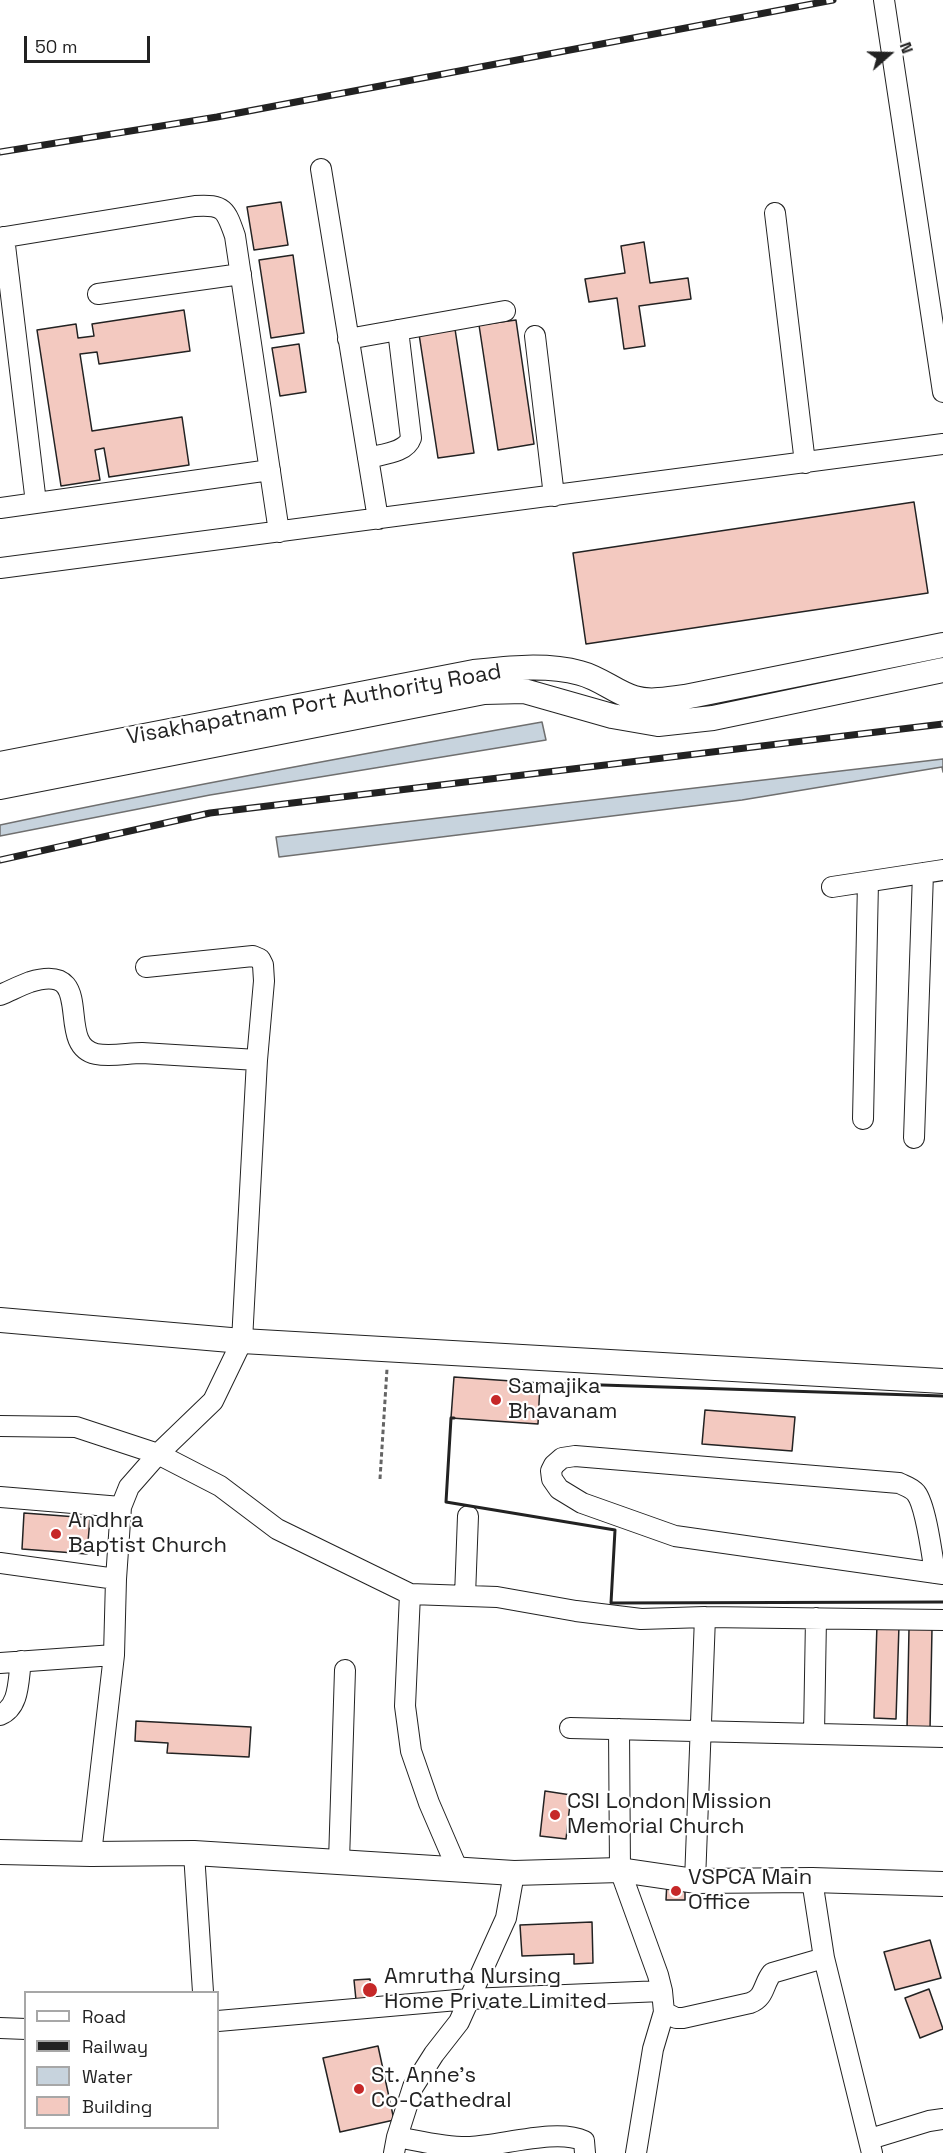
<!DOCTYPE html>
<style>
body{margin:0}
#map{position:relative;width:943px;height:2153px;overflow:hidden;background:#fff;font-family:"Space Grotesk",sans-serif}
canvas{display:block}
.legend{position:absolute;left:24px;top:1991px;width:195px;height:138px;box-sizing:border-box;background:#fff;border:2px solid #a7a7a7;margin:0;padding:8px 10px;list-style:none;font-size:18px;color:#222}
.legend li{display:flex;align-items:center;gap:12px;height:30px}
.legend b{width:30px;border:2px solid #a7a7a7}
.north{position:absolute;left:859px;top:24px;width:60px;height:60px;-webkit-text-stroke:4px #fff;paint-order:stroke;rotate:70deg;font-size:16px;font-weight:700;line-height:24px;text-align:center;color:#222}
.north::after{content:'';display:block;margin:auto;width:21px;height:27px;background:#222;clip-path:polygon(50% 0,100% 100%,50% 72%,0 100%)}
.scale{position:absolute;left:24px;top:36px;width:126px;height:27px;box-sizing:border-box;border:3px solid #222;border-top:0;padding-left:8px;font-size:18px;line-height:21px;white-space:nowrap;color:#222;-webkit-text-stroke:4px #fff;paint-order:stroke}
</style>
<div id="map">
<canvas width="943" height="2153"></canvas>
<ul class="legend">
<li><b style="height:8px;background:#fff"></b>Road</li>
<li><b style="height:8px;background:#222"></b>Railway</li>
<li><b style="height:16px;background:#c7d3dd"></b>Water</li>
<li><b style="height:16px;background:#f3c9c0"></b>Building</li>
</ul>
<div class="north">N</div>
<div class="scale">50 m</div>
</div>
<script>
const g = document.querySelector('canvas').getContext('2d');
g.lineJoin = 'round';
function fill(path, color) {
  g.fillStyle = color;
  g.fill(path, 'evenodd');
}
function stroke(path, color, width, dash) {
  g.strokeStyle = color;
  g.lineWidth = width;
  g.lineCap = dash ? 'butt' : 'round';
  g.setLineDash(dash || []);
  g.stroke(path);
}
function label(font, color, halo, rows, align = 'center') {
  g.font = font + ' "Space Grotesk",sans-serif';
  g.lineWidth = 4.5;
  g.setLineDash([]);
  g.textBaseline = 'middle';
  g.strokeStyle = halo;
  g.fillStyle = color;
  for (const [text, x, y, turn = 0] of rows) {
    g.save();
    g.translate(x, y);
    g.rotate((+turn || 0) * Math.PI / 180);
    g.textAlign = isNaN(turn) ? turn : align;
    if (halo) g.strokeText(text, 0, 0);
    g.fillText(text, 0, 0);
    g.restore();
  }
}
const water = new Path2D(`
 M542,722L546,740L210,795L0,836V825C180,787 361,754 542,722Z
 M943,759V772L942,767L742,800L279,857L276,837Z`);
const building = new Path2D(`
 M281,202L288,245L254,250L247,207Z
 M644,242L650,283L688,278L691,299L639,306L645,346L624,349L617,298L589,302L585,279L625,273L621,246Z
 M293,255L304,333L271,338L259,260Z
 M184,310L190,351L99,364L97,352L80,354L92,431L182,417L189,465L109,477L104,448L95,450L100,480L61,486L37,330L76,324L78,338L94,336L92,324Z
 M516,320L534,444L498,450L479,325Z
 M455,329L474,453L438,458L419,334Z
 M299,344L306,392L280,396L272,348Z
 M914,502L928,593L586,644L573,553Z
 M454,1377L540,1383L538,1424L451,1418Z
 M705,1410L795,1417L792,1451L702,1444Z
 M24,1513L90,1518L87,1554L22,1549Z
 M877,1624L899,1625L896,1719L874,1718Z
 M909,1629H932L930,1730L907,1729Z
 M136,1721L251,1727L249,1757L167,1753L168,1743L135,1741Z
 M545,1791L571,1795L566,1839L540,1836Z
 M667,1881L685,1882V1900H666Z
 M592,1922L593,1963L574,1964V1954L522,1956L520,1925Z
 M930,1940L941,1978L895,1990L884,1952Z
 M370,1979L372,1999L356,2000L354,1980Z
 M929,1989L943,2029L920,2038L905,1998Z
 M378,2046L394,2120L340,2132L323,2058Z`);
const path = new Path2D(`
 M380,1479L387,1369`);
const minor = new Path2D(`
 M884,0L943,392
 M321,169L378,519
 M775,213L805,463
 M4,237L36,503
 M0,238L195,206C224,204 226,210 235,236L279,532
 M98,294L241,274
 M535,336L554,496
 M348,339L505,311
 M368,458C382,454 406,453 411,438L398,330
 M0,508L270,470
 M0,568L943,444
 M832,887L943,870
 M0,995C10,991 19,986 30,982C99,961 53,1045 96,1054C111,1057 128,1053 142,1053C180,1055 219,1058 257,1060
 M863,1119L868,882
 M914,1138L923,873
 M0,1426L76,1427L158,1454L220,1486L277,1529L410,1594L497,1597L576,1611L641,1619L705,1617L943,1620
 M0,1497L121,1507
 M0,1563L116,1579
 M935,1573C932,1555 926,1506 916,1493C911,1487 905,1486 899,1483L575,1456L562,1458L554,1465L551,1471L552,1479L559,1489L582,1503L675,1536L943,1574
 M410,1594L405,1706L411,1751L429,1803L457,1868
 M465,1596L468,1516
 M0,1663L114,1655
 M0,1715C20,1707 18,1680 21,1661
 M570,1728L943,1737
 M619,1729L620,1870L658,1975L662,1991L664,2012L653,2049L636,2153
 M814,1734L816,1618
 M194,1853L203,1992
 M91,1854L114,1655L116,1579L121,1507L129,1487L158,1454L213,1401L242,1341L257,1060L264,981L263,965L260,959L253,956L146,967
 M339,1861L345,1670
 M812,1880L824,1958L872,2153
 M695,1881L705,1617
 M664,2012L676,2018H683L750,2003C765,1998 763,1984 772,1973L824,1958
 M218,2021L469,1999L662,1991
 M0,2028L26,2029
 M397,2137C420,2141 446,2148 470,2147C501,2146 557,2128 584,2141L585,2153
 M870,2139L929,2121L943,2119
 M394,2153L397,2137L413,2087L434,2054L459,2022L506,1918L514,1873`);
const major = new Path2D(`
 M0,764L474,672C508,668 547,664 580,673C600,678 615,692 634,698C650,703 668,699 685,697L943,645
 M0,787L484,692L524,691L612,716L658,724L713,718L943,670
 M0,1320L242,1341L943,1381
 M0,1852L91,1854L194,1853L514,1873L620,1870L695,1881L812,1880L943,1884`);
const rail = new Path2D(`
 M0,152L217,117L833,0
 M0,860L210,813L943,724`);
const wall = new Path2D(`
 M540,1385V1383L943,1396
 M454,1418H451L446,1502L615,1530L611,1603L943,1602`);
const markers = [
 [496,1400,6,"#c62828"],
 [56,1534,6,"#c62828"],
 [555,1815,6,"#c62828"],
 [676,1891,6,"#c62828"],
 [370,1990,8,"#c62828"],
 [359,2089,6,"#c62828"]
];
const streetNames = [
 ["Visakhapatnam Port Authority Road",314,705,-10]
];
const poiNames = [
 ["Samajika",508,1387],
 ["Bhavanam",508,1412],
 ["Andhra",68,1521],
 ["Baptist Church",68,1546],
 ["CSI London Mission",567,1802],
 ["Memorial Church",567,1827],
 ["VSPCA Main",688,1878],
 ["Office",688,1903],
 ["Amrutha Nursing",384,1977],
 ["Home Private Limited",384,2002],
 ["St. Anne's",371,2076],
 ["Co-Cathedral",371,2101]
];
fill(water, '#c7d3dd');
stroke(water, '#6f6f6f', 1.5);
fill(building, '#f3c9c0');
stroke(building, '#222', 1.5);
stroke(minor, '#222', 22);
stroke(major, '#222', 26);
stroke(path, '#646464', 3, [4.5, 3]);
stroke(minor, '#fff', 20);
stroke(major, '#fff', 24);
stroke(rail, '#222', 7);
stroke(rail, '#fff', 4.5, [14]);
stroke(wall, '#222', 3);
for (const [x, y, r, color] of markers) {
  const dot = new Path2D();
  dot.arc(x, y, r, 0, 2 * Math.PI);
  g.fillStyle = color;
  g.fill(dot);
  stroke(dot, '#fff', 2);
}
label('22px', '#222', '#fff', streetNames);
label('22px', '#222', '#fff', poiNames, 'left');
</script>
